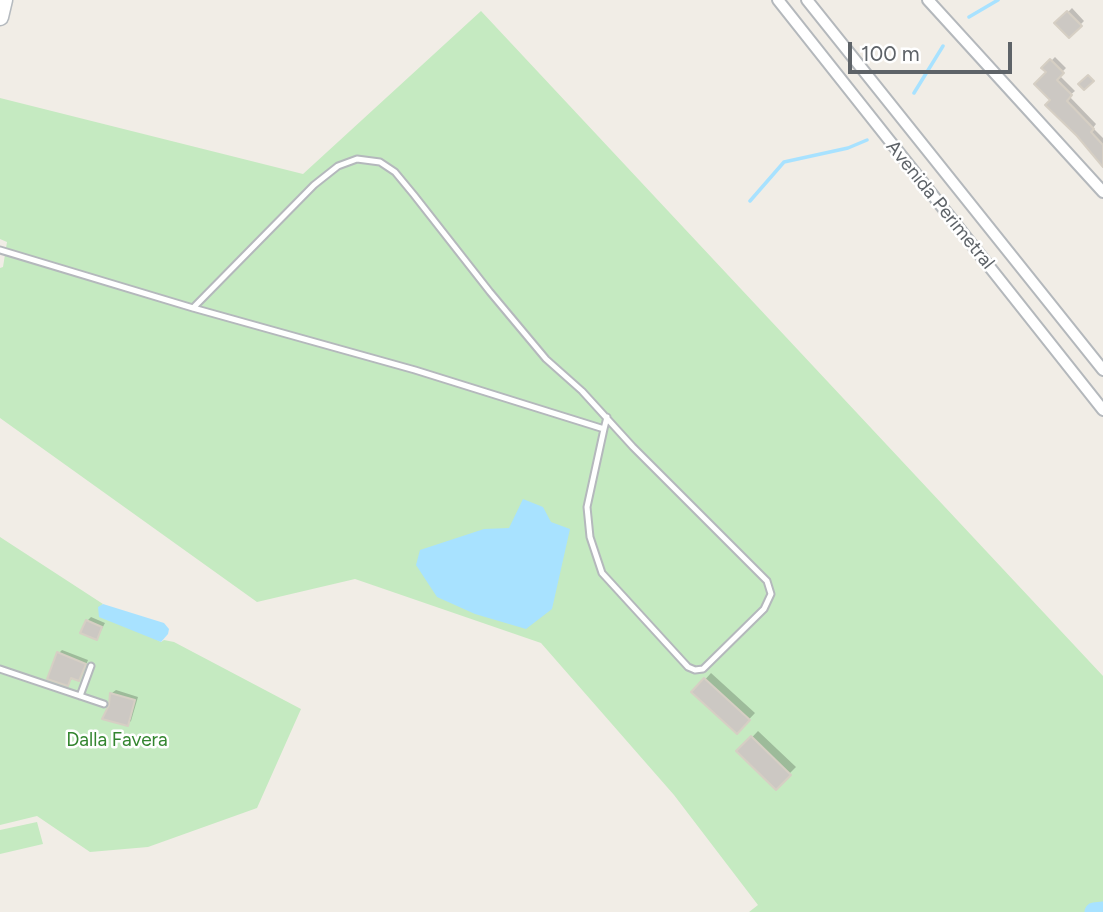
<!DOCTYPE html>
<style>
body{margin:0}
#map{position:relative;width:1103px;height:912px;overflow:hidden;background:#f1ede6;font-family:Figtree,sans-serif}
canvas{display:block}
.scale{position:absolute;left:848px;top:42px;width:164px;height:32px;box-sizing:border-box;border:4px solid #5e6368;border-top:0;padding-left:9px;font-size:21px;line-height:24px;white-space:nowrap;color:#5e6368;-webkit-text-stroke:5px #fff;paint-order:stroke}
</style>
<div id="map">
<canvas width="1103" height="912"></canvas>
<div class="scale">100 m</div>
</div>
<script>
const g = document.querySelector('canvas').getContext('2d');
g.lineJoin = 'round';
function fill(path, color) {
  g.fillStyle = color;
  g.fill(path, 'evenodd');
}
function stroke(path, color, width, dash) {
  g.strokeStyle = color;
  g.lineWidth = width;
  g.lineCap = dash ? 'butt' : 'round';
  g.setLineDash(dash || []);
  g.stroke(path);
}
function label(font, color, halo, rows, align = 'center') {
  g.font = font + ' Figtree,sans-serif';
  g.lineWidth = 5;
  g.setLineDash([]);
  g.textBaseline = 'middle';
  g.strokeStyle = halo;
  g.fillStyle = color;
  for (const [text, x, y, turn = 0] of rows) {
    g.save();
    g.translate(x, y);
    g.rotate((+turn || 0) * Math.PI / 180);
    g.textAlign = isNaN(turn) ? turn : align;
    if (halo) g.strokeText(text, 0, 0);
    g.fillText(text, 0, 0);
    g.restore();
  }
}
const green = new Path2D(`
 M481,11L1103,676V912H749L758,905L674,795L541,643L355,579L257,602L0,418V268L3,267L7,242L0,239V98L303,174Z
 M0,537L103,604L98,608L161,642L164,640L174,642L301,709L257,808L148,847L90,852L37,816L0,825Z
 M37,822L43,844L0,854V830Z`);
const water = new Path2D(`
 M523,499L543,507L551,522L570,529L552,609L526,629L475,614L437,597L416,565L420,550L484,529L509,528Z
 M103,604L164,623L169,629L168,634L161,642L99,617L98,607Z`);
const shadow = new Path2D(`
 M1072,8L1084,21L1069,36L1057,23Z
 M1055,57L1066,68L1059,75L1075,91L1069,96L1096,124L1093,128L1103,138V165L1048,105L1053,100L1048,72L1044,68Z
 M91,617L105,623L97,638L87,621Z
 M62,650L88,660L82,675L78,679L73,677L68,684L59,653Z
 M711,673L755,713L737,732L694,692Z
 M116,690L138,697L131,721L127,724L111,705L112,693Z
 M758,731L796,767L776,787L739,751Z`);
const stream = new Path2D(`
 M969,17L998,0
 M914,93L943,46
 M750,201L784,162L848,148L867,140`);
const river = new Path2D(`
 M1094,912L1103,911`);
const building = new Path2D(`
 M1067,11L1082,26L1069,38L1054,23Z
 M1050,59L1064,73L1057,80L1072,95L1067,101L1094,129L1091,132L1103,145V167L1077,136L1045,105L1050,100L1034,84L1046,72L1041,68Z
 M1088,75L1094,81L1084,90L1078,84Z
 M86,620L102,627L97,640L80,633Z
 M57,652L86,664L79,681L71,678L68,686L47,679Z
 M704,678L750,720L737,734L691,692Z
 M110,693L135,700L128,726L102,719L109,705Z
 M751,736L791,775L776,790L736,751Z`);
const lane = new Path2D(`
 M0,250L193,308L415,370L604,429L607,417
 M193,308L314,185L338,166L357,159L380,162L395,172L414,195L490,292L546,359L582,391L633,447L767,581L771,594L764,609L703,669L695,670L688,667L602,573L590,537L587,507L604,429
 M0,669L104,704
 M80,696L91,666`);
const street = new Path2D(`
 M778,0L1103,410
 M807,0L1103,370
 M928,0L1103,192`);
const secondary = new Path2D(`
 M0,17L4,0`);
const streetNames = [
 ["Avenida Perimetral",940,205,51]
];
const parkNames = [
 ["Dalla Favera",117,740]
];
fill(green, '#c5eac1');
fill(water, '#a8e2ff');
fill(shadow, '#0003');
stroke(stream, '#a8e2ff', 3.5);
stroke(river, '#a8e2ff', 19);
fill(building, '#ccc8c3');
stroke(building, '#d6cfc4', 2);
stroke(lane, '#b4b8bc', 9);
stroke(street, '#b4b8bc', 14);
stroke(secondary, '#b5babf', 19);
stroke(lane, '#fff', 5);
stroke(street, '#fff', 10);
stroke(secondary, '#fff', 16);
label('19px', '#5e6368', '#fff', streetNames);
label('19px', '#33852f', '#fff', parkNames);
</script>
